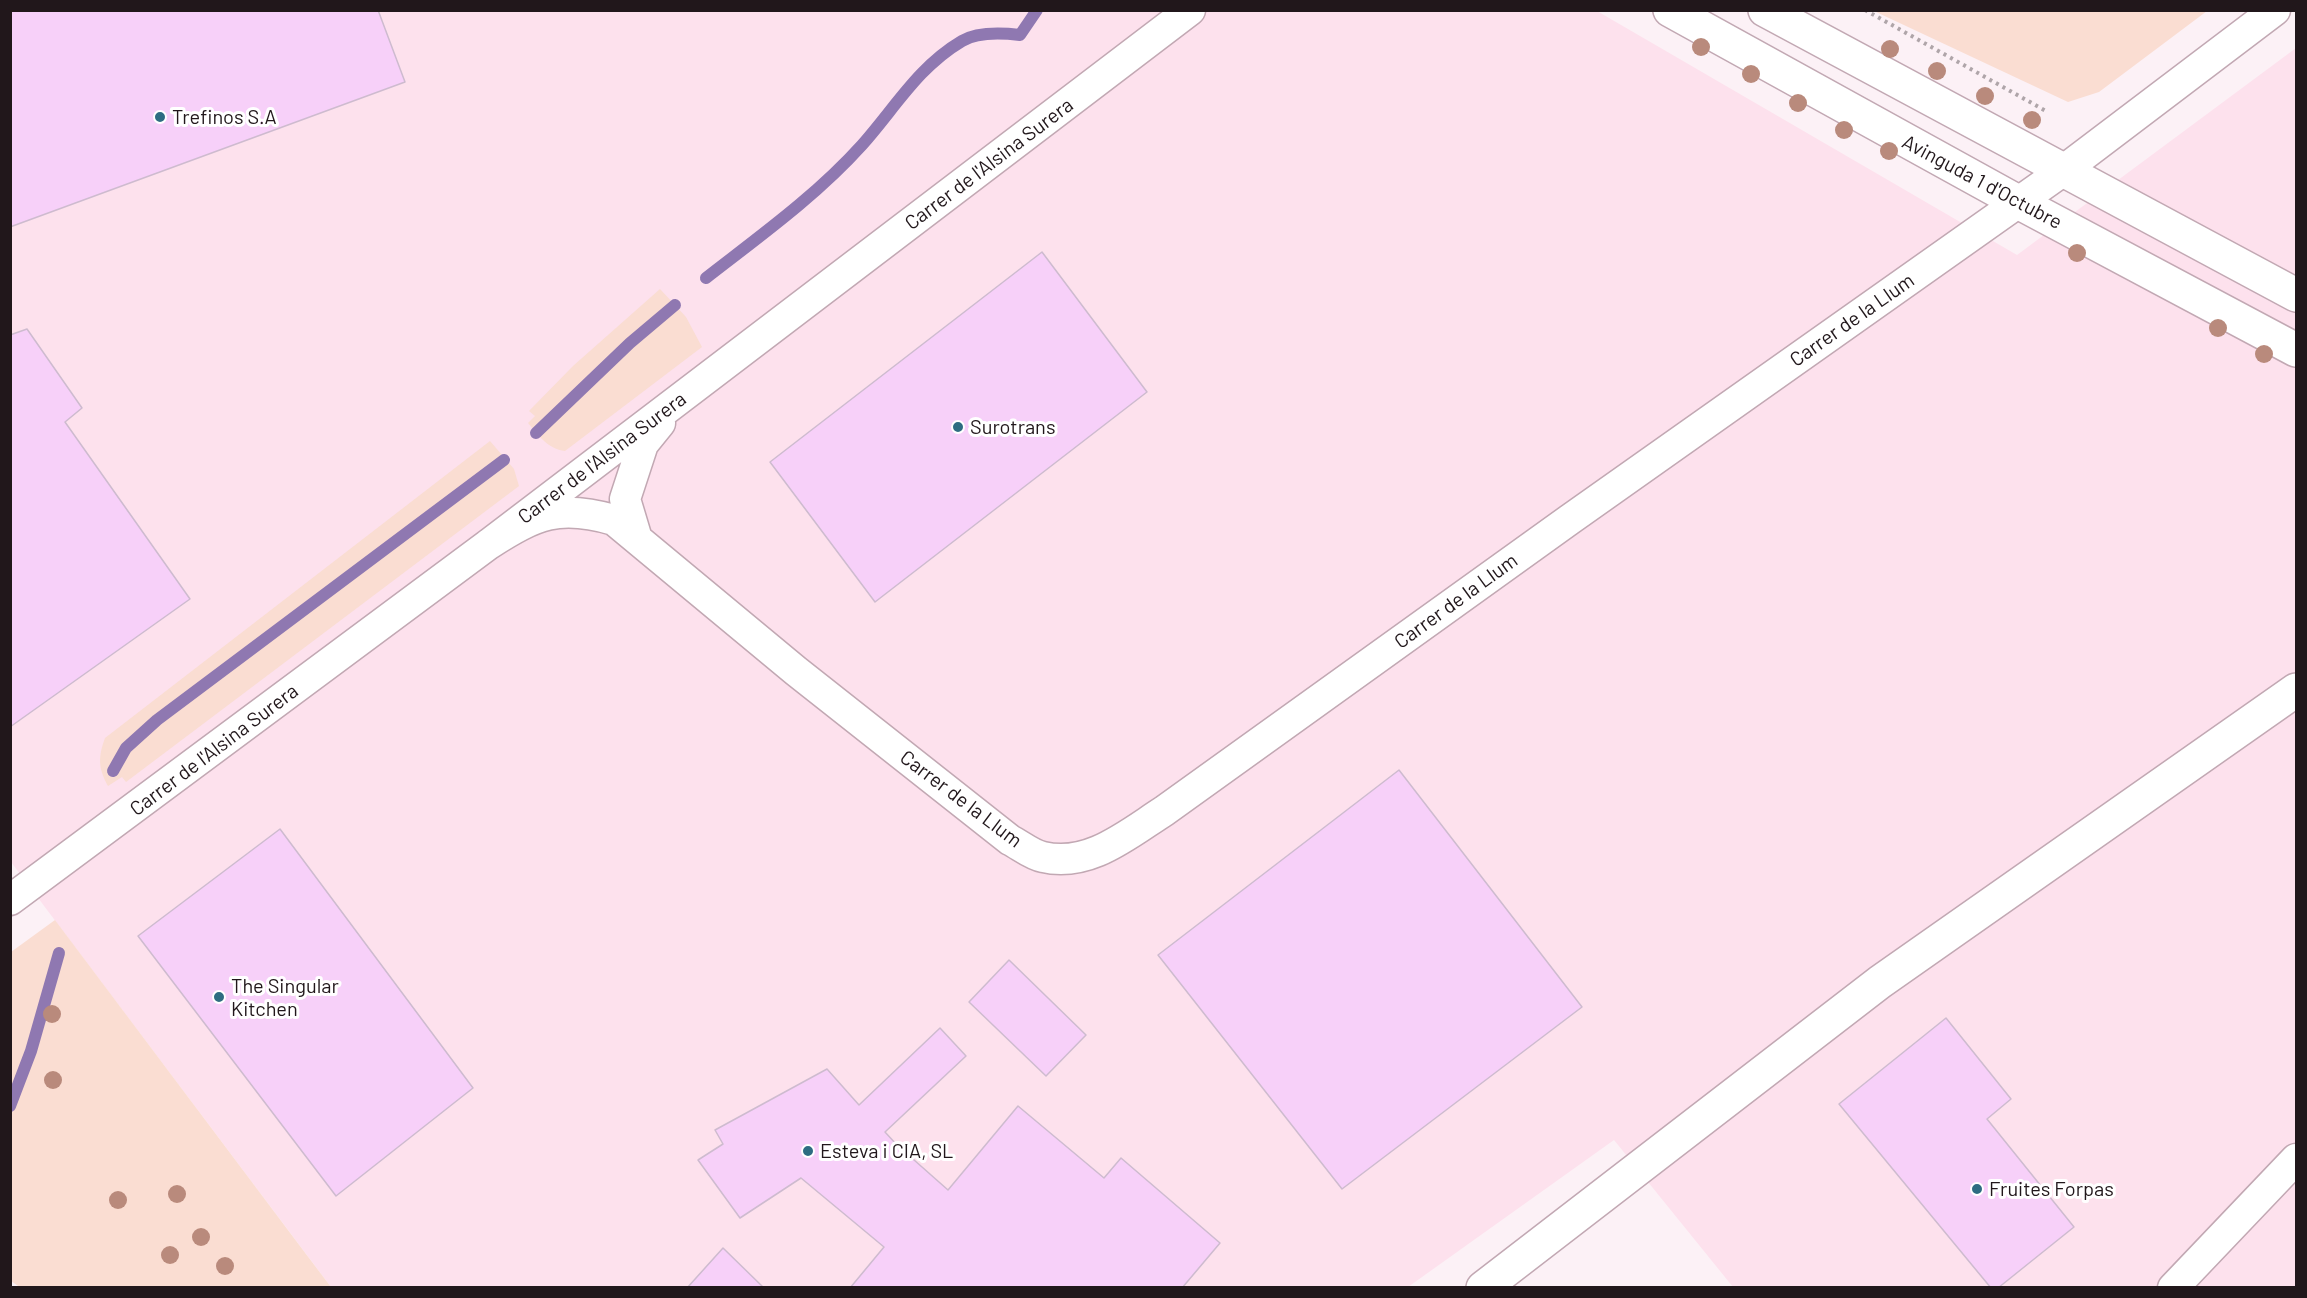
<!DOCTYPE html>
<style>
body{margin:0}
#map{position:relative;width:2307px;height:1298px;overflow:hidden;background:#fcf1f6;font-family:Barlow,sans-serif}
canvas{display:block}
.frame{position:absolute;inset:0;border:12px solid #21171b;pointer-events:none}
</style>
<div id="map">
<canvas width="2307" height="1298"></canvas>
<div class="frame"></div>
</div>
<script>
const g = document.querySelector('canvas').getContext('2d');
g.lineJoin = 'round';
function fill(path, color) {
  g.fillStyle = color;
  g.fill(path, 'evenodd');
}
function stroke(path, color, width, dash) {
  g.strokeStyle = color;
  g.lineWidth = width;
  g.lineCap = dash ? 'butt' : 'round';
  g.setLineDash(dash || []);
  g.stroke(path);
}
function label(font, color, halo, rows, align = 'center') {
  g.font = font + ' Barlow,sans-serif';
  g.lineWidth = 6;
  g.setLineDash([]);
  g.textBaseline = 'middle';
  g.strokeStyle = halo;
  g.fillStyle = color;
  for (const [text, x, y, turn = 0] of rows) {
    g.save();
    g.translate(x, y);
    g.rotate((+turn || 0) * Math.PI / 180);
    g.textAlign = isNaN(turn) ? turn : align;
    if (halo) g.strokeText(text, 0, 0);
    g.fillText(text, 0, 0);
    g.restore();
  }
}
const built = new Path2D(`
 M11,11H1597L2017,255L2296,48V1287H1733L1614,1140L1408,1287H331L11,862Z`);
const green = new Path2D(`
 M1874,11H2207L2099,92L2068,102Z
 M660,289L686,317L702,347L565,451C548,449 538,435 528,423L535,416L529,411L573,366Z
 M490,441L514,469L519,486L126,782L122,777L108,786C98,768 98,757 105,738Z
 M55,920L306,1254L331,1287L21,1288L11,1281V952Z`);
const stream = new Path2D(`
 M706,278C760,236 816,196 862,145C895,108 918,67 962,41C977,32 1003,33 1020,35L1037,10
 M536,433L630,343L675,305
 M113,771L126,748L157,720L504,460
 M10,1106L31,1051L59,953`);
const building = new Path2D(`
 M10,10H378L405,82L10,227Z
 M1042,252L1147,392L875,602L770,462Z
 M27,329L82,408L65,422L190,599L10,727V335Z
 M1399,770L1582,1007L1342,1189L1158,955Z
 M280,829L473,1088L336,1196L138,936Z
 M1009,960L1086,1035L1046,1076L969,1002Z
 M1946,1018L2011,1099L1987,1119L2074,1227L1998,1288H1991L1839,1104Z
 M940,1028L966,1056L885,1132L896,1144L948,1190L1018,1106L1104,1178L1121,1158L1220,1243L1182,1288H850L884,1247L801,1178L740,1218L698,1160L723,1144L715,1130L827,1069L859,1105Z
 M723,1248L764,1288H687Z`);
const path = new Path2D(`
 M1865,10L2046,111`);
const street = new Path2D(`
 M637,539L625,499L643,444L660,423
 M489,544C536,514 559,504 614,520L796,671L1010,840C1020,845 1032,855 1043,857C1089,868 1128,834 1164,811L1569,520L2064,170L2275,10
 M10,900L489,544L1190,10
 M2173,1288L2296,1159`);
const secondary = new Path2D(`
 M1670,10L2018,202L2296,350
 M1765,10L2296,295
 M1483,1288L1880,982L2296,690`);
const trees = [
 [1701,47],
 [1890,49],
 [1937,71],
 [1751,74],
 [1985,96],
 [1798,103],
 [2032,120],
 [1844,130],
 [1889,151],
 [2077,253],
 [2218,328],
 [2264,354],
 [52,1014],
 [53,1080],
 [177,1194],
 [118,1200],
 [201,1237],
 [170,1255],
 [225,1266]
];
const markers = [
 [160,117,6,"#2e6c82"],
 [958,427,6,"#2e6c82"],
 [219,997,6,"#2e6c82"],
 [808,1151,6,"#2e6c82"],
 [1977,1189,6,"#2e6c82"]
];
const poiNames = [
 ["Trefinos S.A",172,117],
 ["Surotrans",970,427],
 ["The Singular",231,986],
 ["Kitchen",231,1009],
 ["Esteva i CIA, SL",820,1151],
 ["Fruites Forpas",1989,1189]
];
const streetNames = [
 ["Carrer de l'Alsina Surera",989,164,-37],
 ["Avinguda 1 d'Octubre",1982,182,28],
 ["Carrer de la Llum",1852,320,-35],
 ["Carrer de l'Alsina Surera",602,458,-37],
 ["Carrer de la Llum",1456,601,-36],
 ["Carrer de l'Alsina Surera",214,750,-37],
 ["Carrer de la Llum",961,799,37]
];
fill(built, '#fde1ed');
fill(green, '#faddd2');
stroke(stream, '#8f78b1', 12);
fill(building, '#f7d0f9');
stroke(building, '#cebbcf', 1.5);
stroke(street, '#c2a8b3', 33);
stroke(secondary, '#c2a8b3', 36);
stroke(path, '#afa5a9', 4, [3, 4.5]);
stroke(street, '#fff', 30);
stroke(secondary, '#fff', 33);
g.fillStyle = '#b98a7c';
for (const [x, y] of trees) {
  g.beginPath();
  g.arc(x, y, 9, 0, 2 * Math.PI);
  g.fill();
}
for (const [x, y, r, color] of markers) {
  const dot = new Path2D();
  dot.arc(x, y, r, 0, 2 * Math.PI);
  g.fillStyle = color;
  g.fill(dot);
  stroke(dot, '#fff', 2);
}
label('20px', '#21171b', '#fff', poiNames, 'left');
label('20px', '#21171b', '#fff', streetNames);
</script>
